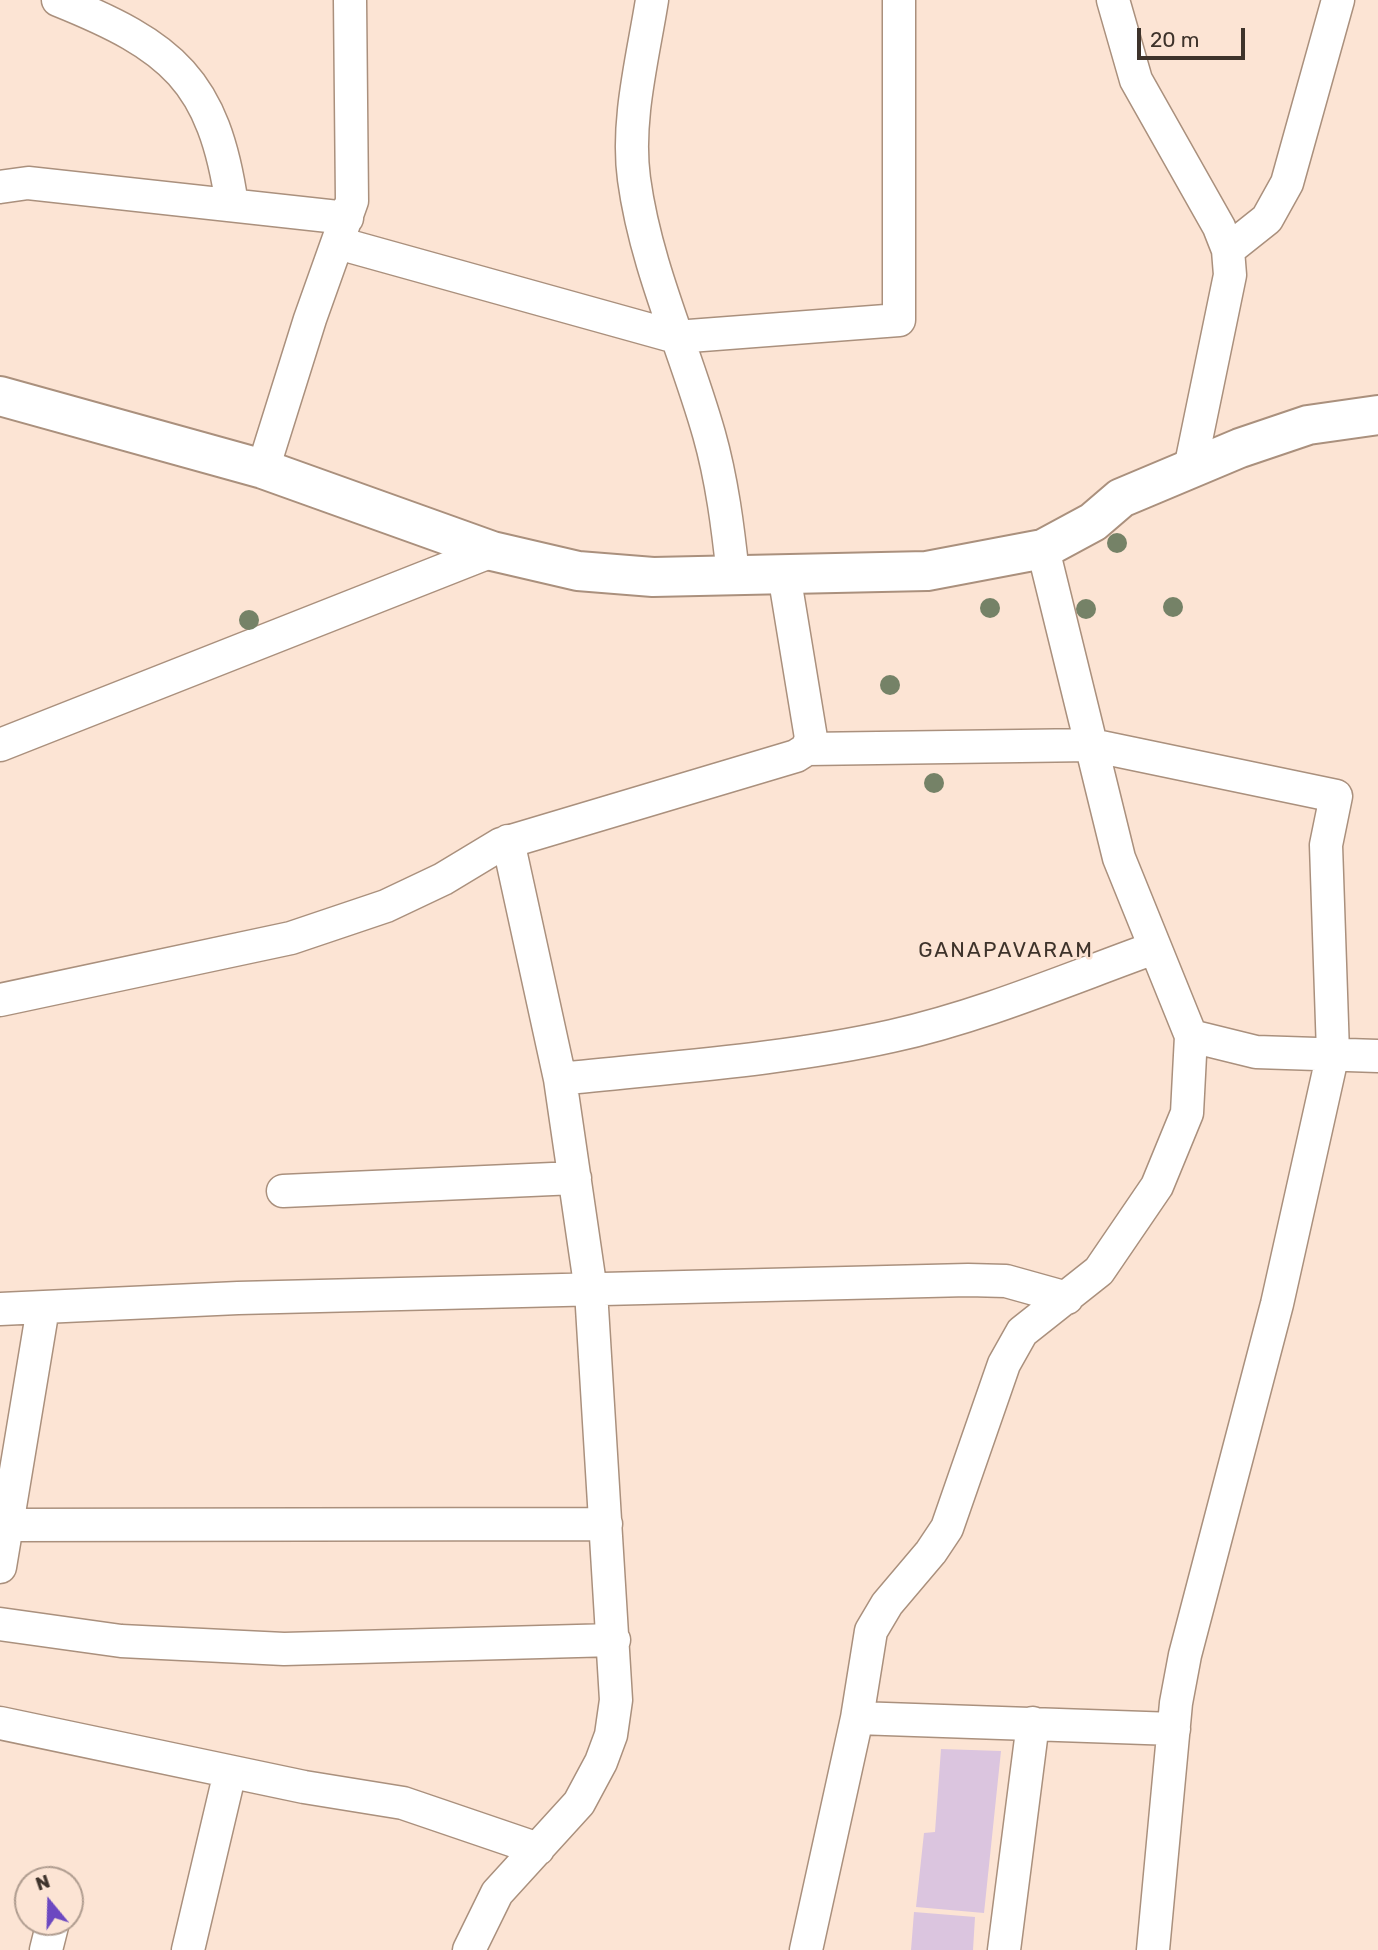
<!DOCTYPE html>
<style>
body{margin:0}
#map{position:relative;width:1378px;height:1950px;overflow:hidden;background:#fce4d4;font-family:Rubik,sans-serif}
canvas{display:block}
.north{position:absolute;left:14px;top:1866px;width:70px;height:70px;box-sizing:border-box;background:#fce4d4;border:2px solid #b09d90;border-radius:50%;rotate:341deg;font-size:19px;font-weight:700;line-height:28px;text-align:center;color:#3e332b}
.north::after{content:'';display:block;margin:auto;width:24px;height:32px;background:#6c48c1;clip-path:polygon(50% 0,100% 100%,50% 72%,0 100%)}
.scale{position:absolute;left:1137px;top:28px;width:108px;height:32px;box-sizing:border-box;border:4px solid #3e332b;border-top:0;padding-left:9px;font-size:21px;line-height:24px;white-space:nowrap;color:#3e332b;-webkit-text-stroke:5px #fce4d4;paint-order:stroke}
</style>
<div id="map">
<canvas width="1378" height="1950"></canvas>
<div class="north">N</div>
<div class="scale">20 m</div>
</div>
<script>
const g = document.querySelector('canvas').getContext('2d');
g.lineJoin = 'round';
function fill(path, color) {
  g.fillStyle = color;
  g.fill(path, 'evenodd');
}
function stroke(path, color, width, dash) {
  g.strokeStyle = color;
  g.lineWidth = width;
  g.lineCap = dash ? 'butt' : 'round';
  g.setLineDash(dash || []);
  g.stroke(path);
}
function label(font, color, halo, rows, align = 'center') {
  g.font = font + ' Rubik,sans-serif';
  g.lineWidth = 5;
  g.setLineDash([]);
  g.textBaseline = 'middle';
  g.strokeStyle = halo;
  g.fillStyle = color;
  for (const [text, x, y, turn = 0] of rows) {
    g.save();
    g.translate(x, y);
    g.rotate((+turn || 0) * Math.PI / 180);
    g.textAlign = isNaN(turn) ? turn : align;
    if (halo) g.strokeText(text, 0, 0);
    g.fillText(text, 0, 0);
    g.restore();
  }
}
const building = new Path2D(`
 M941,1749L1001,1751L984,1913L916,1907L924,1833L935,1832Z
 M914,1912L975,1917L973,1950H911Z`);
const minor = new Path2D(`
 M58,0C172,46 214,80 232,205
 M652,0C643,57 626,121 634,179C646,268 685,349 709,434C722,480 728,528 733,575
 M1113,0L1136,80L1219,227L1228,250L1230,275L1190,469
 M0,187L28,183L347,218
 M338,243L676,337L899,320V0
 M1228,250L1267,219L1287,183L1338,0
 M263,469L310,319L352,201L350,0
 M0,745L492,551
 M807,749L1091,745L1336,796L1326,845L1333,1053L1277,1304L1185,1655L1176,1703L1153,1950
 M0,1000L291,938L386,906L443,879L501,844L796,756L807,749L811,738L784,574
 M1191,1036L1256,1052L1378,1056
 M560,1079C670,1067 784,1060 892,1036C982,1016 1068,979 1154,948
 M283,1191L575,1178
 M0,1309L238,1298L968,1280L1006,1281L1067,1298
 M7,1525L606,1524
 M0,1567L43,1308
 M0,1624L121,1641L284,1649L614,1640
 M857,1718L1174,1729
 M0,1723L304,1787L403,1803L538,1849
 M46,1950L53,1922
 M188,1950L230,1772
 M469,1950L497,1893L579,1803L601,1762L611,1735L616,1700L591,1291L560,1079L508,841
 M806,1950L857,1718L871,1631L887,1604L931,1552L947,1528L1004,1364L1022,1332L1099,1271L1157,1186L1187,1113L1191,1036L1119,858L1043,549
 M1004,1950L1033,1723`);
const tertiary = new Path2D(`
 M0,396L263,469L492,551L578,571L653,577L927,571L1043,549L1093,522L1121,498L1240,448L1308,425L1378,415`);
const trees = [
 [1117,543],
 [1173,607],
 [990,608],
 [1086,609],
 [249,620],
 [890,685],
 [934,783]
];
const quarterNames = [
 ["GANAPAVARAM",1006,951]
];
fill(building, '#dbc5df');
stroke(minor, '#aa907d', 35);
stroke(tertiary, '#aa907d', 42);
stroke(minor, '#fff', 32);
stroke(tertiary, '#fff', 38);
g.fillStyle = '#758267';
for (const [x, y] of trees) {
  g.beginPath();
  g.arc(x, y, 10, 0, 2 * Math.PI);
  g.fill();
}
g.letterSpacing = '2px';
label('21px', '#3e332b', '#fce4d4', quarterNames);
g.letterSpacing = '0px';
</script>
